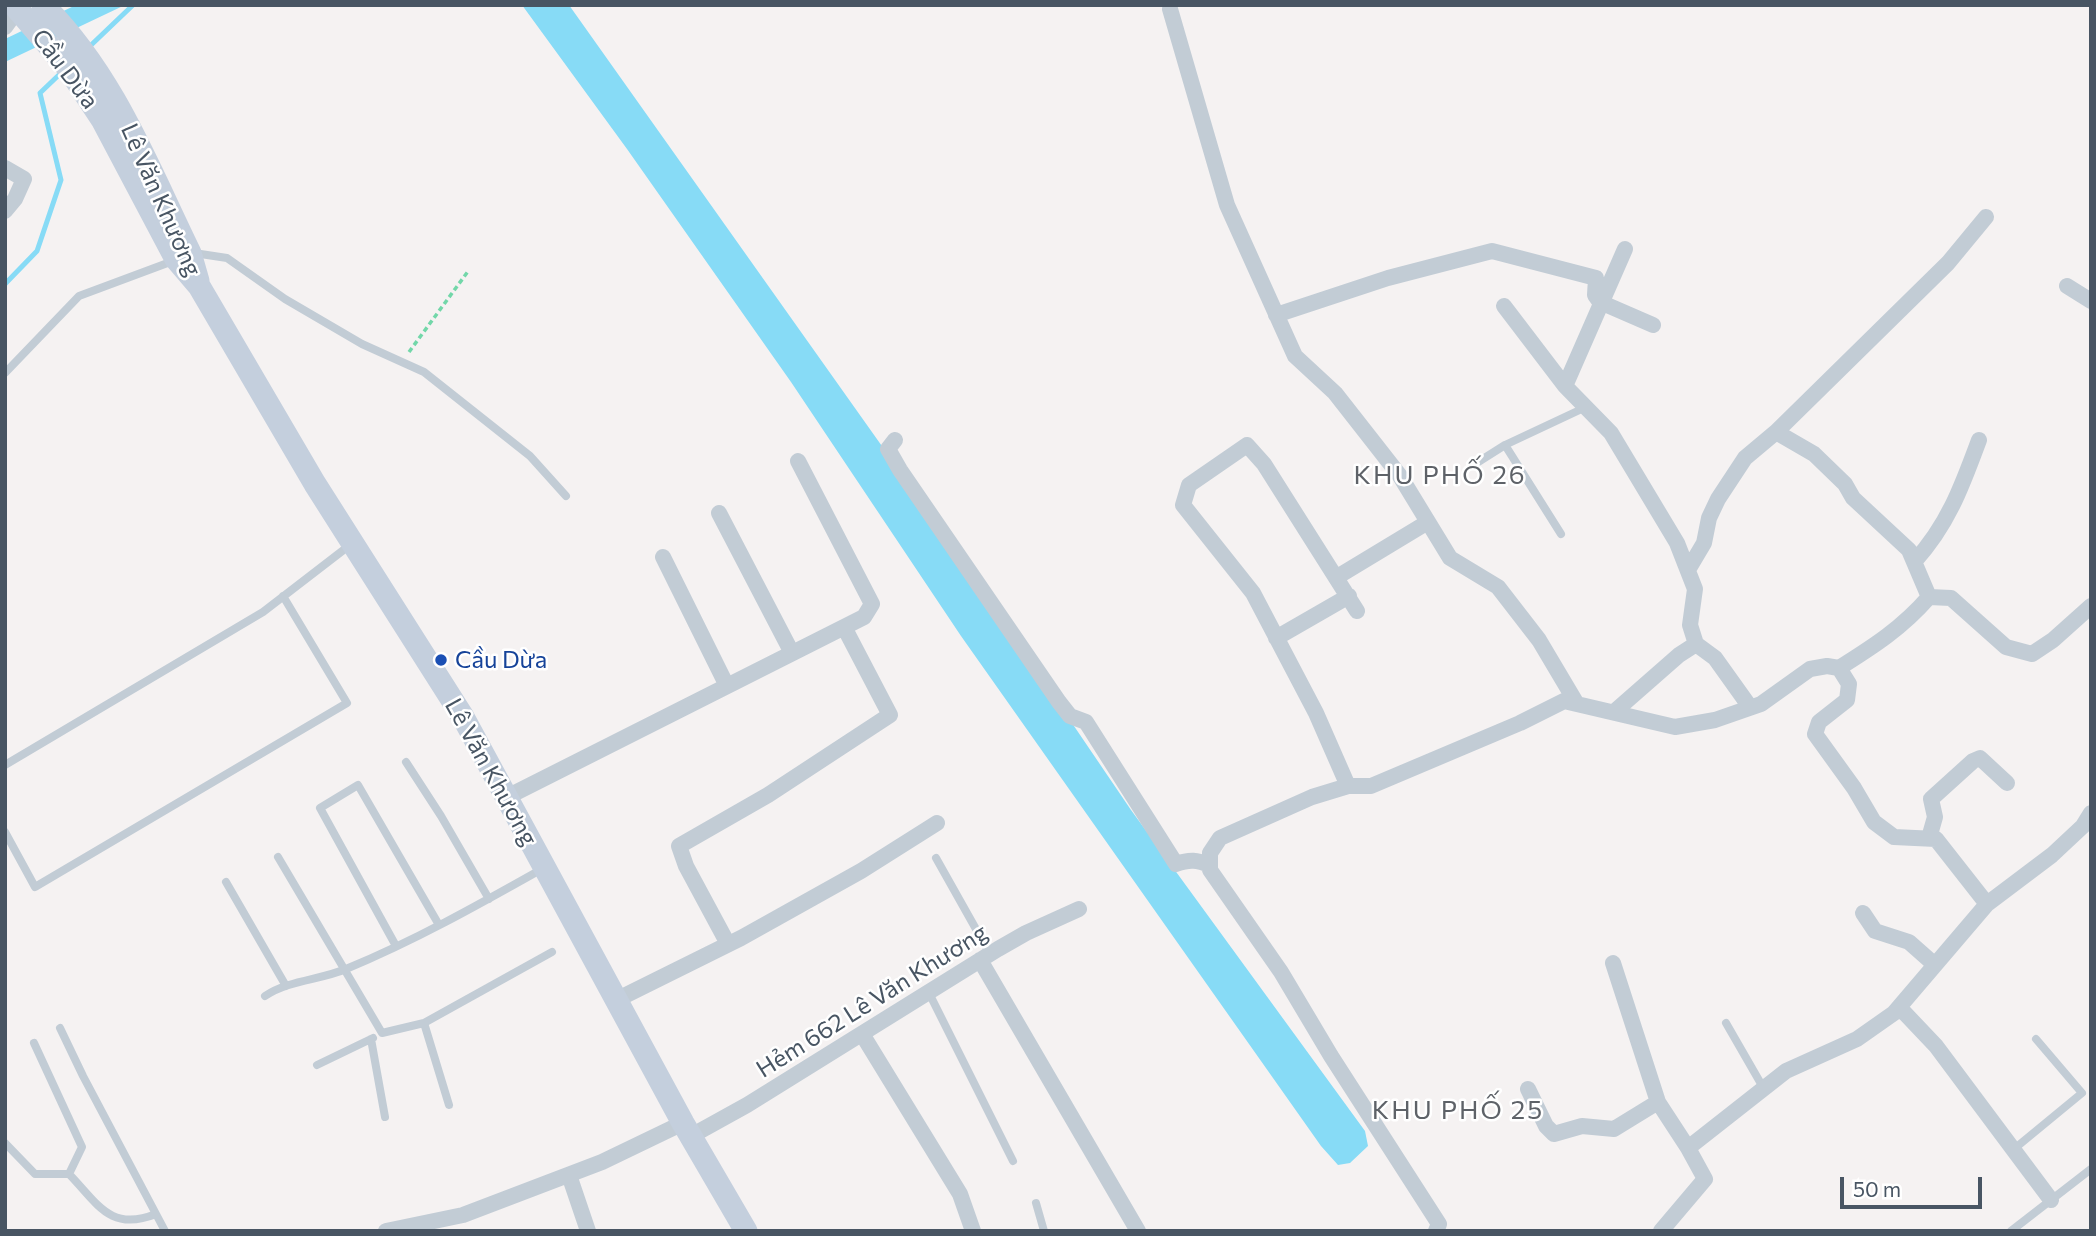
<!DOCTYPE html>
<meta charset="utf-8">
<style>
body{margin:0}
#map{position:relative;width:2096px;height:1236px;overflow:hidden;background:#f5f2f2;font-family:Commissioner,sans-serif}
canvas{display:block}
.frame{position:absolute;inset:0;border:7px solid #485563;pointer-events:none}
.scale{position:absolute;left:1840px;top:1177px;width:142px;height:32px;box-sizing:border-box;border:4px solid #485563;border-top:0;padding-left:9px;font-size:21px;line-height:24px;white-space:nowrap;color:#485563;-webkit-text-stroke:5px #fff;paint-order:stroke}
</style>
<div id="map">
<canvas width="2096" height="1236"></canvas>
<div class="frame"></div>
<div class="scale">50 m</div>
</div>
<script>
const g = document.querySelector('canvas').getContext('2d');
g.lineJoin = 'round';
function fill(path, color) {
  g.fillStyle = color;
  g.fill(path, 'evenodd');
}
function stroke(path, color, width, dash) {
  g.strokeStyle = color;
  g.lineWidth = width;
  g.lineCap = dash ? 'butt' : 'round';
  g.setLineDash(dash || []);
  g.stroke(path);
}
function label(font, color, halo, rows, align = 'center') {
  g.font = font + ' Commissioner,sans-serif';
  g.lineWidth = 5;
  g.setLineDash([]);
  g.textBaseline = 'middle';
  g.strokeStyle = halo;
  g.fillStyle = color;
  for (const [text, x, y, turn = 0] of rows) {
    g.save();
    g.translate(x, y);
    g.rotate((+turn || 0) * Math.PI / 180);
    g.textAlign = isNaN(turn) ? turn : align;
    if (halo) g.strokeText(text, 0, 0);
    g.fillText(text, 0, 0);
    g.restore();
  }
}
const water = new Path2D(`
 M76,5H125L5,62V39Z
 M522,5H569L928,511L1131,810L1365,1131L1368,1146L1350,1163L1338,1165L1321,1146L961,636L791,382L627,149Z`);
const stream = new Path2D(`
 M88,48L133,5
 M5,284L37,251L61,180L40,93L63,71`);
const path = new Path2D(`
 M409,352L469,270`);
const service = new Path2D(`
 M194,253L227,258L285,299L362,344L424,372L530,456L566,496
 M5,373L79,296L173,261
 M1505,445L1561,534
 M1475,464L1505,445L1586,407
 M406,762L441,816L489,899
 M5,765L263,612L350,545
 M5,832L35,887L347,703L283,596
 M278,857L382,1033L424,1023L552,952
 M936,858L990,954
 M226,882L286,986
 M396,946L320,808L358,785L439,925
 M928,991L1013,1161
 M265,996C289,980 320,980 346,969C414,941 478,905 542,869
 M424,1023L449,1105
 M1726,1023L1764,1089
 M60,1028L83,1076L156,1214
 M371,1039L385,1117
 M34,1043L82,1147L69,1174
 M317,1065L373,1038
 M5,1143L35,1174H69C98,1204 110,1232 156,1214L165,1231
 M2014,1149L2082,1093L2036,1039
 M1036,1203L1044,1231
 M2011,1231L2091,1169`);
const minor = new Path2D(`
 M1170,9L1227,205L1295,356L1335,393L1400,476L1450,558L1498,587L1539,640L1577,704
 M5,27L18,9
 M5,168L24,179L15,199L5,211
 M1625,249L1565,386L1611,433L1677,543L1695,589L1690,625L1696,644
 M2067,286L2091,301
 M1504,306L1565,386
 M1276,315L1388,278L1492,251L1596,278L1595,295L1600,302L1653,325
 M895,440L888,449L900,470L1059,702L1070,716L1086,722L1176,864C1190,859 1197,860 1210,865
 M719,513L792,653
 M663,557L727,686
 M1914,562C1948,525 1962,486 1979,440
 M1688,570L1704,543L1709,518L1718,499L1745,458L1776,432
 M1337,577L1428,522
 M1929,597L1909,550L1853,498L1845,484L1814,454L1776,432L1948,263L1986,217
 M1276,638L1349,596
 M1839,668C1874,646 1902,628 1929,597L1951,598L2006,647L2032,654L2053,640L2091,606
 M1614,712L1679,655L1696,644L1715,658L1750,707
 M1348,786L1316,713L1253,593L1183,505L1189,485L1247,445L1264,464L1357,611
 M507,797L864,617L872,604L798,461
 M1929,838L1935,817L1931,799L1973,761L1980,758L2007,783
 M1863,913L1875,931L1909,942L1935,965
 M728,944L686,866L679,846L768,795L890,715L844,627
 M980,960L1138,1231
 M1613,963L1658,1102L1688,1148
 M616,1000L741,938L861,871L937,823
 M1899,1007L1936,1046L2051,1200
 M862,1034L960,1194L973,1231
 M1528,1089L1546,1126L1554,1134L1582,1126L1614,1129L1658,1102
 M691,1136L747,1105L998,949L1026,933L1079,909
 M569,1175L588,1231
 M386,1231L463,1215L602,1162L683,1123
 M1436,1231L1439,1224L1331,1056L1281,972L1210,870V853L1220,838L1312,797L1348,786H1371L1520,723L1564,701L1675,727L1715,720L1761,704L1810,669L1827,666L1839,668L1849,684L1847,700L1819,722L1815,734L1854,788L1874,822L1894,837L1936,839L1987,904
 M1661,1231L1705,1179L1688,1148L1786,1071L1857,1039L1894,1013L1987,904L2052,855L2083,826L2091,813`);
const secondary = new Path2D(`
 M14,5L68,68L103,121L176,259L199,286L315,484L463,717L683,1123L746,1231
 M43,5C113,74 148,167 190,253L198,281`);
const markers = [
 [441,660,7,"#1a4fb4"]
];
const streetNames = [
 ["Cầu Dừa",65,69,53],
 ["Lê Văn Khương",161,200,66],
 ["Lê Văn Khương",491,772,61],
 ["Hẻm 662 Lê Văn Khương",872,1001,-32]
];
const transitNames = [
 ["Cầu Dừa",455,660]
];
const neighbourhoodNames = [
 ["KHU PHỐ 26",1440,475],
 ["KHU PHỐ 25",1458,1110]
];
fill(water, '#87dbf6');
stroke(stream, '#87dbf6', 5);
stroke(path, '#72d7a9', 3.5, [5, 3.5]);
stroke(service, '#c2ccd5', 8);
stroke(minor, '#c2ccd5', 16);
stroke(secondary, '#c4cfdd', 23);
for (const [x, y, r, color] of markers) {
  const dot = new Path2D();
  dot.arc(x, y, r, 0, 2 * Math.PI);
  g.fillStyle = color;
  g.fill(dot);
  stroke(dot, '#fff', 2.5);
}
label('24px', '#485563', '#fff', streetNames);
label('24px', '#164399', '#fff', transitNames, 'left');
g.letterSpacing = '2px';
label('26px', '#5e6268', '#fff', neighbourhoodNames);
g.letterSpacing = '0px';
</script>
